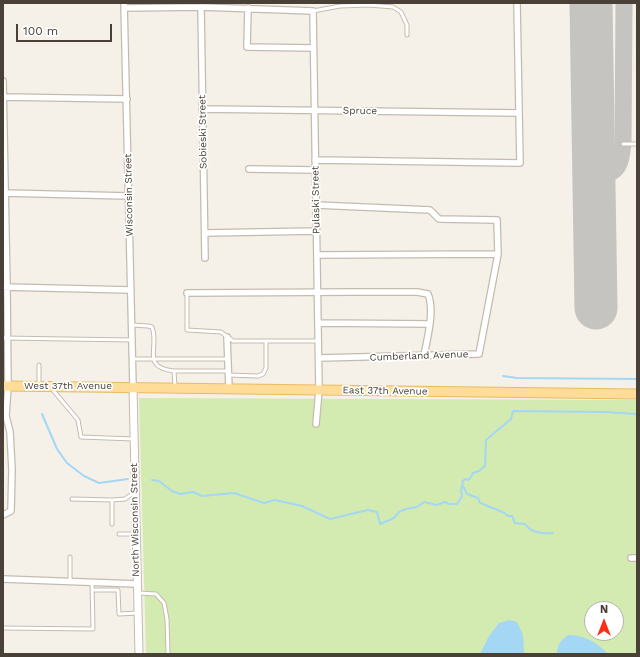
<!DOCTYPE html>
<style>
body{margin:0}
#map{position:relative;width:640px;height:657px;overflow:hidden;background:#f5f1e9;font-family:"Work Sans",sans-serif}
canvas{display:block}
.frame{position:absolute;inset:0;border:4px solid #494137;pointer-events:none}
.north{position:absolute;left:584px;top:601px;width:40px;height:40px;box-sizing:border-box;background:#fff;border:1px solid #b6b3af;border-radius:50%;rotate:0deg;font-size:11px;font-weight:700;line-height:16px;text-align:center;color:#494137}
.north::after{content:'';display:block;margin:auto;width:14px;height:18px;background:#ff2d16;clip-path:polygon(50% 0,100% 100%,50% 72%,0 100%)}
.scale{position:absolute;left:16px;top:24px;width:96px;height:18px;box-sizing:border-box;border:2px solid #494137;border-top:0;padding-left:5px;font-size:12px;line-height:14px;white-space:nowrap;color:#494137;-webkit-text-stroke:3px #fff;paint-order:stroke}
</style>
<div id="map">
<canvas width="640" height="657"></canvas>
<div class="frame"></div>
<div class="north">N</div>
<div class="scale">100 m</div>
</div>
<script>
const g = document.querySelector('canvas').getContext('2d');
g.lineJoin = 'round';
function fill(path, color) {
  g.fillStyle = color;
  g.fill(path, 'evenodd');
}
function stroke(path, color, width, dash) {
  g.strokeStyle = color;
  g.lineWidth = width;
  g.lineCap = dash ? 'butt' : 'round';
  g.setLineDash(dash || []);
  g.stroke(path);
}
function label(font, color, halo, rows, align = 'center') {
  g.font = font + ' "Work Sans",sans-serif';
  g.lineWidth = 3.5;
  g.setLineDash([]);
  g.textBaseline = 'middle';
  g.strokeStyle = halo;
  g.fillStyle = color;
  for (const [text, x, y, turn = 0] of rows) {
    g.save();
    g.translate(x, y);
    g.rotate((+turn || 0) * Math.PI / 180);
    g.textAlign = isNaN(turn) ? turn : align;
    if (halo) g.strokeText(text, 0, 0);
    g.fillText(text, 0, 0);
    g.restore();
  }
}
const green = new Path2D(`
 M139,398L637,400V654H146ZM592,609H616V633H592Z`);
const water = new Path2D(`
 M509,620L517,622L523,635L524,654H480L489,636L499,623Z
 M568,635C584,635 597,642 608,654H557C557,645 561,640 568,635Z`);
const stream = new Path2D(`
 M503,376L517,378L637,379
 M42,414L57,449L67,463L84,476L99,483L128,479
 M152,480L159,481L172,491L180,494L193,492L202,496L234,493L264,503L275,500L302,506L330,519L368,510L377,512L380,524L394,518L399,512L406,509L417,507L424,502L437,505L445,502L449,504H457L462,496L461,491L463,481L465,479L468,480L471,477L473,473L479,471L485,466L486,440L511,419L513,411L605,412L637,414
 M463,486L467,494L478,498L480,503C485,504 488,507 493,508C499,511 503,511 508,516H512L515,523L525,524C531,533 543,534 553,533`);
const taxiway = new Path2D(`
 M594,177C619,173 620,167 623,144L624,3`);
const runway = new Path2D(`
 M591,3L596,308`);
const service = new Path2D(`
 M313,11L340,6L369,5L393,7L401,12L407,25V35
 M623,144H637
 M187,293V330L221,332L233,341H318
 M132,325L148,326L152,327C160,348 140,367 174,371L175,386
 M3,338L132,340
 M132,359H228
 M174,371H228
 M228,375L258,376L263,374L266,368V341
 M39,384V365
 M52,389L78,420L81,437L133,439
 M72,499L112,500
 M112,524V500L125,499L135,492
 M119,534H136
 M70,581V557
 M92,590H118L119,614L138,613
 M139,593L156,594L164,603L167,619L168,654
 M3,628L93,629L92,582`);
const minor = new Path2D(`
 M124,3L133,387
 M201,7L205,258
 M124,8L201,7L313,11L319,390L316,424
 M248,8L247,47L313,48
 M3,81L7,287L8,386L6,416L10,432L12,470L11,511L3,515
 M3,97L127,99
 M202,109L519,113
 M315,160L520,163L517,3
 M249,169L315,170
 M3,193L129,196
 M316,205L430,210L439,219L497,220L498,254L479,354L319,358
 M205,233L316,231
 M317,255L498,254
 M3,287L131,290
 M187,293L354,292H417L428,294C435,311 427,339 424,356
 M318,323L430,324
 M227,337L229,389
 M631,558H637
 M3,579L137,584`);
const tertiary = new Path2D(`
 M133,387L139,654`);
const primary = new Path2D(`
 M3,386L637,394`);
const streetNames = [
 ["Spruce",360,111,1],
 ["Sobieski Street",203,132,-91],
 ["Wisconsin Street",129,195,-91],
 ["Pulaski Street",316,200,-91],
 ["Cumberland Avenue",419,356,-2],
 ["West 37th Avenue",68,386],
 ["East 37th Avenue",385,391,1],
 ["North Wisconsin Street",135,520,-91]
];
fill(green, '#d3ebb1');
fill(water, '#a4d7f3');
stroke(stream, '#a4d7f3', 2);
stroke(taxiway, '#c6c4c0', 17);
stroke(runway, '#c6c4c0', 43);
stroke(service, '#c4bbae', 5);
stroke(minor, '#c4bbae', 8);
stroke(tertiary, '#c4bbae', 9);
stroke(primary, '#e9ba63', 11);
stroke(service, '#fff', 3);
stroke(minor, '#fff', 5.5);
stroke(tertiary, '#fff', 7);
stroke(primary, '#ffdd98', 9);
label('10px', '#494137', '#fff', streetNames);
</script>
